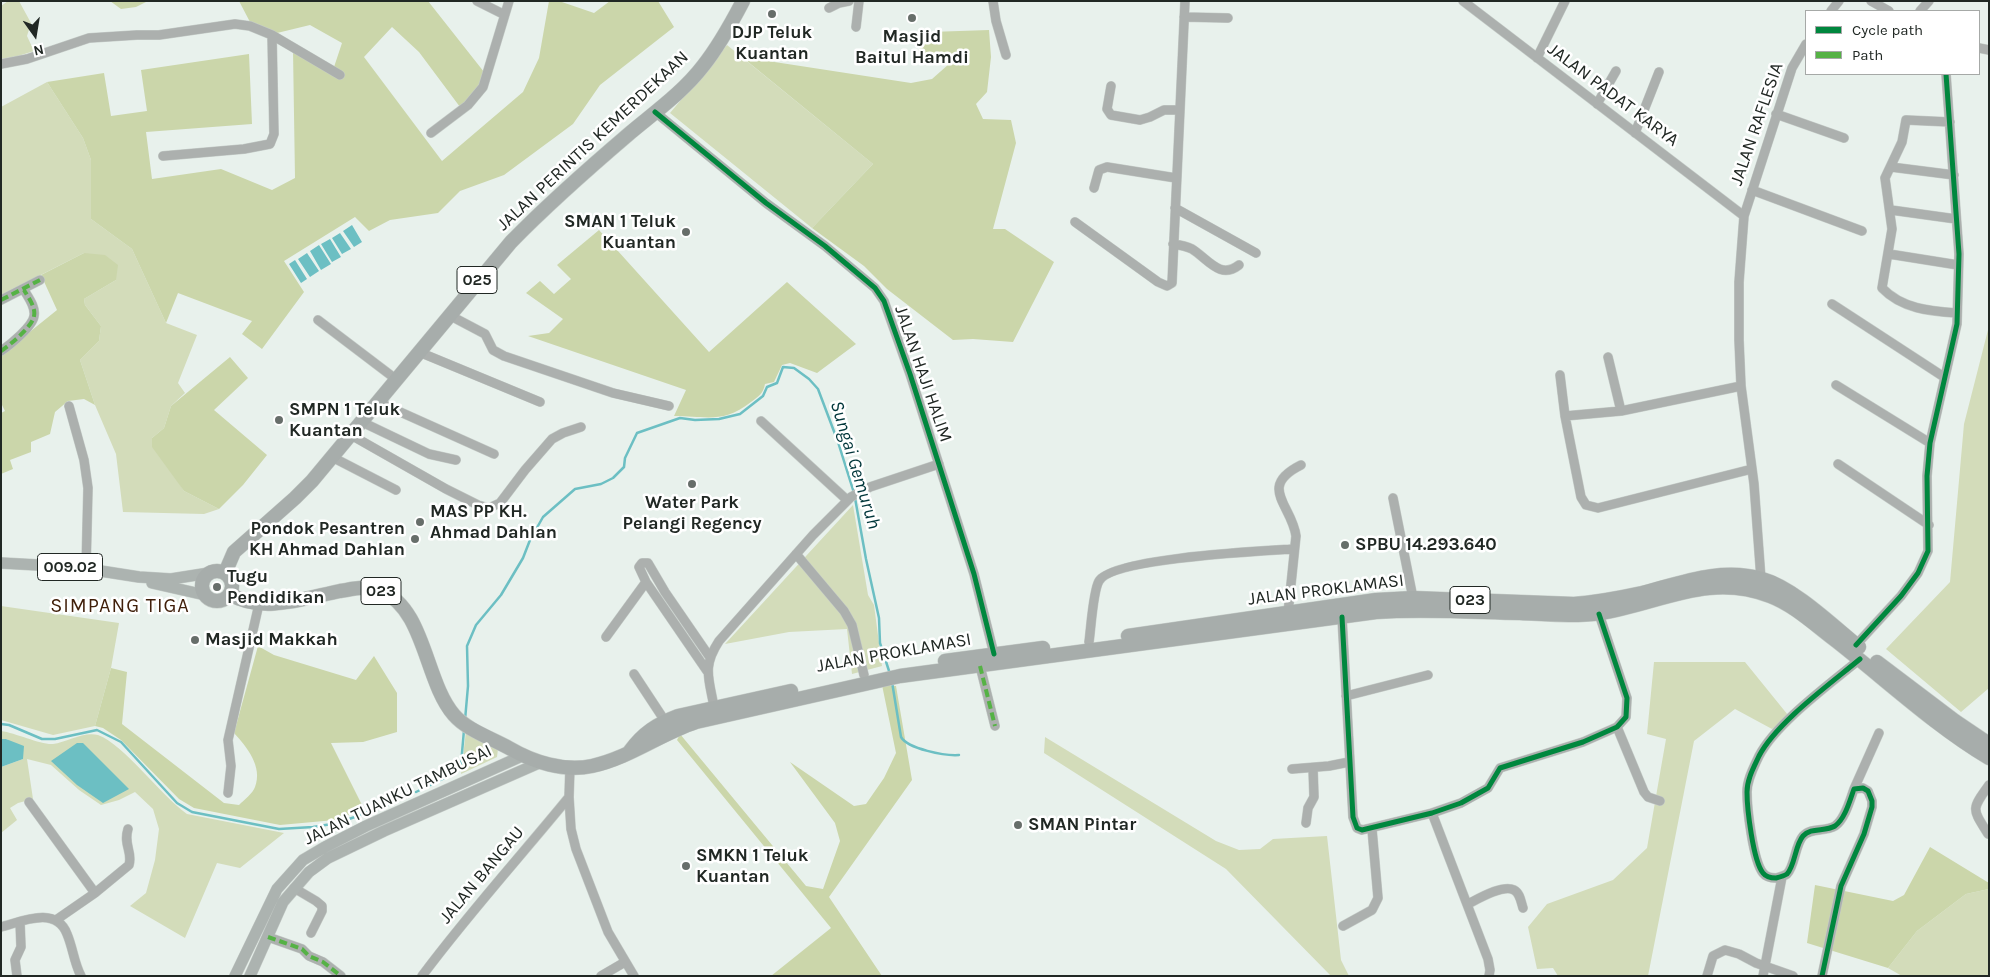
<!DOCTYPE html>
<style>
body{margin:0}
#map{position:relative;width:1990px;height:977px;overflow:hidden;background:#e8f1ec;font-family:Karla,sans-serif}
canvas{display:block}
.frame{position:absolute;inset:0;border:2px solid #212824;pointer-events:none}
.legend{position:absolute;left:1805px;top:10px;width:175px;height:65px;box-sizing:border-box;background:#fff;border:1px solid #a6a9a7;margin:0;padding:6px 9px;list-style:none;font-size:15px;color:#212824}
.legend li{display:flex;align-items:center;gap:10px;height:25px}
.legend b{width:25px;border:1px solid #a6a9a7}
.north{position:absolute;left:10px;top:10px;width:50px;height:50px;-webkit-text-stroke:4px #fff;paint-order:stroke;rotate:167deg;font-size:14px;font-weight:700;line-height:20px;text-align:center;color:#212824}
.north::after{content:'';display:block;margin:auto;width:18px;height:22px;background:#212824;clip-path:polygon(50% 0,100% 100%,50% 72%,0 100%)}
</style>
<div id="map">
<canvas width="1990" height="977"></canvas>
<div class="frame"></div>
<ul class="legend">
<li><b style="height:6px;background:#00873e"></b>Cycle path</li>
<li><b style="height:6px;background:#55b245"></b>Path</li>
</ul>
<div class="north">N</div>
</div>
<script>
const g = document.querySelector('canvas').getContext('2d');
g.lineJoin = 'round';
function fill(path, color) {
  g.fillStyle = color;
  g.fill(path, 'evenodd');
}
function stroke(path, color, width, dash) {
  g.strokeStyle = color;
  g.lineWidth = width;
  g.lineCap = dash ? 'butt' : 'round';
  g.setLineDash(dash || []);
  g.stroke(path);
}
function label(font, color, halo, rows, align = 'center') {
  g.font = font + ' Karla,sans-serif';
  g.lineWidth = 5;
  g.setLineDash([]);
  g.textBaseline = 'middle';
  g.strokeStyle = halo;
  g.fillStyle = color;
  for (const [text, x, y, turn = 0] of rows) {
    g.save();
    g.translate(x, y);
    g.rotate((+turn || 0) * Math.PI / 180);
    g.textAlign = isNaN(turn) ? turn : align;
    if (halo) g.strokeText(text, 0, 0);
    g.fillText(text, 0, 0);
    g.restore();
  }
}
const green = new Path2D(`
 M8,1H19L31,23L27,36L34,51L18,56L1,59V6Z
 M727,45L873,164L812,228L670,113Z
 M47,82L83,138L91,160V219L132,249L166,323L197,335L178,383L185,393L171,406L164,428L152,438L184,491L219,509L204,514L123,512L116,454L95,405L80,360L99,341L101,326L85,305L84,299L116,280L84,253L1,295V107Z
 M1989,326V688L1961,712L1886,649L1950,582L1964,424Z
 M853,505L868,595L874,605L882,666L852,674L847,629L789,632L725,644Z
 M1,606L119,623L111,668L95,726L53,735L1,720Z
 M1654,662H1745L1792,720L1772,729L1735,709L1694,741L1648,976H1558L1553,968L1537,969L1528,927L1547,904L1613,880L1647,848L1666,739L1647,734Z
 M1,731C16,733 41,745 53,744C67,742 84,731 98,735C125,745 160,795 187,814L284,833L240,868L217,863L185,938L130,906L146,893L155,860L159,829L153,809L135,792L119,800L101,805L79,790L51,765L27,759L33,799L18,803L10,808L17,820L1,833V767L23,759L7,739H1Z
 M466,731L498,749L497,757L461,774Z
 M1045,737L1216,841L1239,850L1260,849L1273,839L1327,836L1341,960L1349,976H1331L1226,869L1044,753Z
 M1989,889V976H1902L1888,968L1917,931L1966,894Z`);
const forest = new Path2D(`
 M110,1H148L136,7L121,9Z
 M239,1H428L484,72L479,88L460,107L419,52L392,27L364,57L442,161L523,92L539,58L549,1H559L594,13L610,1H658L674,27L600,85L573,124L504,175L460,191L438,213L390,220L369,231L355,217L284,261L304,292L262,349L242,334L252,321L178,293L166,323L132,249L91,219V160L83,138L47,82L104,73L111,116L147,111L141,70L249,54L252,124L146,132L152,179L221,169L272,190L295,178L293,50L332,73L342,43L310,25L277,33L250,22Z
 M989,30L991,57L987,92L976,104L983,119L1011,120L1016,143L993,229H1005L1054,262L1013,342L973,339L953,340L887,289L864,266L812,228L873,164L742,57L911,83L932,79L949,64L911,62L930,32Z
 M599,230L709,352L787,282L856,344L817,373L790,363L782,365L774,382L765,384C763,394 759,396 751,402C723,424 706,416 674,416L686,390L528,336L549,333L563,319L526,293L540,281L554,294L571,279L557,265Z
 M84,253L105,255L118,265L116,280L84,299L85,305L101,326L99,341L80,360L95,405L84,399L68,401L55,412L50,434L31,442V452L10,460L13,469L1,474V413L5,411L1,403V355L57,310L41,275Z
 M230,357L248,378L214,410L267,455L243,485L219,509L184,491L152,447V438L164,428L171,406Z
 M258,646L274,655L356,680L374,656L397,693V732L363,742L331,743L364,809L335,820L280,825L194,808L179,799L121,740L103,728L95,726L111,668L127,672L122,724L224,803L239,805C244,800 253,793 255,787C263,767 247,747 234,733Z
 M882,685L896,686L912,780L829,897L882,976H771L831,928L677,740L680,734L806,886L823,889L840,841L835,823L790,762L854,806L866,804L884,778L896,753Z
 M1930,847L1989,883V889L1966,894L1917,931L1888,968L1807,943L1815,885L1893,901L1904,895Z`);
const water = new Path2D(`
 M352,225L362,242L354,247L343,231Z
 M340,233L351,249L342,254L332,238Z
 M330,239L341,257L332,262L321,244Z
 M319,245L331,264L321,270L310,251Z
 M307,253L319,271L310,277L298,259Z
 M295,260L307,279L301,283L289,264Z
 M1,739H6L24,746L23,759L1,767Z
 M77,743H83L129,789L103,803L77,785L51,761Z`);
const stream = new Path2D(`
 M855,498L866,559L879,618L880,643L890,674
 M892,682L901,737C908,749 945,756 959,755
 M465,720L468,686L467,646L476,625L501,595L523,558L530,540L543,517L575,489L601,484L613,478L624,467L625,458L637,433L680,418L695,420L719,419L740,414L763,396L767,387L777,383L783,367L794,368L809,379L818,389L838,442L854,493
 M1,724L9,725L42,739H55L97,730L121,742L177,803L192,812L279,829L313,827L338,823L391,804
 M416,792L457,772L461,764L464,730`);
const minor = new Path2D(`
 M477,1L503,14
 M993,1L996,21L1006,55
 M1463,1L1744,216
 M1871,1L1889,11
 M829,8L839,3L849,1
 M1831,11L1839,1
 M1920,11L1929,1
 M1184,17L1228,18
 M856,27L859,1
 M1979,48L1989,50
 M1537,58L1565,1
 M1,64L27,59L89,38L137,35H159L235,24L250,26L272,35L340,75
 M1111,86L1107,109L1111,115L1140,120L1150,117L1164,110H1179
 M1597,104L1616,71
 M655,112L766,203L825,246L875,288L884,301L910,374L974,574L994,654
 M1776,114L1844,138
 M1950,122L1906,120L1902,142L1885,178L1892,229L1882,288C1902,309 1930,311 1957,313
 M431,133L468,105L483,87L509,1
 M1635,133L1659,72
 M163,156L244,149L270,144L274,134L272,35
 M1891,167L1954,175
 M1094,188L1099,170L1107,167L1176,178
 M1752,190L1862,231
 M1175,208L1256,253
 M1891,210L1956,219
 M1075,222L1158,282L1167,286L1172,283L1185,1
 M1173,244C1180,245 1186,246 1192,249C1208,259 1220,280 1239,265
 M1889,254L1958,265
 M1,300L40,280
 M1832,304L1944,377
 M449,315L485,334L493,350L504,356L613,393L669,406
 M318,320L397,380
 M1,351C10,345 33,326 34,316C36,307 28,297 24,290
 M419,352L540,402
 M1608,357L1621,411
 M1560,375L1565,416L1581,497L1586,505L1598,508L1752,469
 M1836,385L1930,443
 M378,402L494,454
 M69,406L84,460L88,488L86,569
 M1565,416L1621,411L1741,386
 M761,421L847,500
 M362,422L429,454L456,460
 M351,435L446,489L478,505L489,508L500,503L525,470L552,439L563,433L581,427
 M332,457L396,490
 M1838,464L1929,525
 M1393,498L1413,598
 M796,554L844,611L852,625L864,675
 M1761,579L1754,484L1741,386L1739,340V282L1744,216L1792,68L1806,44
 M1288,613L1296,536C1292,505 1257,487 1301,465
 M1342,617L1353,817L1357,828L1362,830L1432,813L1461,803L1488,788L1500,768L1583,742L1617,727L1626,717L1627,698L1599,614
 M606,637L646,582
 M1089,642C1091,628 1093,591 1099,581C1112,558 1263,551 1294,549
 M1856,645L1901,596L1918,573L1928,551L1927,476L1930,443L1957,324L1959,254L1946,74
 M980,666L995,726
 M707,671L646,582L639,567L642,563H648L665,592L709,656
 M634,674L665,721
 M1346,696L1428,675
 M714,707C709,678 702,667 719,641L813,535L851,497L870,487L939,464
 M1617,727L1644,792L1648,797L1660,801
 M570,767L569,797L571,829L576,849L608,932L634,976
 M1292,769L1329,766L1349,762
 M1854,789L1879,733
 M228,793L231,766L228,740L259,604
 M29,802L95,893
 M1432,813L1488,959L1490,970L1489,976
 M1306,823L1308,808L1314,797L1313,768
 M1988,834C1972,808 1971,810 1989,785
 M294,888L316,901L322,906V911L311,933
 M1468,904C1478,899 1503,884 1514,890C1520,893 1521,902 1523,908
 M56,920L95,893L129,865C133,852 123,845 128,829
 M1343,926L1372,910L1378,898L1372,829
 M1,927C23,921 56,906 67,934C73,948 74,963 81,976
 M268,937L302,949L309,956L323,962L341,976
 M17,976L15,960L21,947L20,922
 M422,976C468,914 520,857 569,797
 M601,976L625,962
 M1707,976L1713,956L1725,950L1739,954L1756,963L1793,976
 M1763,976L1782,877
 M1822,976L1841,886L1864,834L1872,807V801L1868,791L1863,788L1854,789C1850,800 1845,819 1835,826C1825,832 1811,827 1803,836C1795,845 1795,866 1787,874C1784,876 1780,877 1776,878C1771,878 1766,877 1763,873C1753,861 1747,808 1747,792C1747,779 1754,767 1759,756C1776,723 1830,684 1860,659`);
const major = new Path2D(`
 M1,563L75,567L139,577L171,579L209,573
 M152,583L205,595
 M235,976L277,889L303,860L325,847L366,826L522,756
 M250,976L283,902L309,872L328,858L384,831L539,763`);
const highway = new Path2D(`
 M202 586a15 15 0 1 1 30 0a15 15 0 1 1-30 0Z
 M225,573L234,552L295,498L312,481L511,242C549,203 589,168 630,133C655,112 683,92 703,66C719,46 731,24 743,1
 M230,594C262,614 305,598 340,591C353,589 368,585 381,591C425,608 425,682 454,715C467,730 491,738 509,748C533,762 564,772 592,766C629,758 660,734 696,722L900,676L1376,612C1424,609 1472,612 1520,613C1546,614 1574,617 1600,613C1659,604 1708,572 1770,596C1794,605 1815,625 1835,640C1885,679 1935,726 1989,758
 M1128,636L1376,600L1413,598L1574,604C1597,602 1619,598 1642,593C1681,583 1721,567 1762,579C1794,588 1832,625 1859,647
 M945,661L1043,648
 M1877,662L1955,721L1989,744
 M630,751C643,733 657,724 678,716L791,691`);
const quiet = new Path2D(`
 M1,300L40,280
 M1,351C10,345 33,326 34,316C36,307 28,297 24,290
 M980,666L995,726
 M268,937L302,949L309,956L323,962L341,976`);
const cycleway = new Path2D(`
 M655,112L766,203L825,246L875,288L884,301L910,374L974,574L994,654
 M1342,617L1353,817L1357,828L1362,830L1432,813L1461,803L1488,788L1500,768L1583,742L1617,727L1626,717L1627,698L1599,614
 M1856,645L1901,596L1918,573L1928,551L1927,476L1930,443L1957,324L1959,254L1946,74
 M1822,976L1841,886L1864,834L1872,807V801L1868,791L1863,788L1854,789C1850,800 1845,819 1835,826C1825,832 1811,827 1803,836C1795,845 1795,866 1787,874C1784,876 1780,877 1776,878C1771,878 1766,877 1763,873C1753,861 1747,808 1747,792C1747,779 1754,767 1759,756C1776,723 1830,684 1860,659`);
const markers = [
 [772,14,5,"#676e6a"],
 [912,18,5,"#676e6a"],
 [686,232,5,"#676e6a"],
 [279,420,5,"#676e6a"],
 [692,484,5,"#676e6a"],
 [420,522,5,"#676e6a"],
 [415,539,5,"#676e6a"],
 [1345,545,5,"#676e6a"],
 [217,587,5,"#676e6a"],
 [195,640,5,"#676e6a"],
 [1018,825,5,"#676e6a"],
 [686,866,5,"#676e6a"]
];
const shields = [
 [477,280,40],
 [70,567,65],
 [381,591,40],
 [1470,600,40]
];
const shieldNames = [
 ["025",477,280],
 ["009.02",70,567],
 ["023",381,591],
 ["023",1470,600]
];
const poiNames = [
 ["DJP Teluk",772,33,"center"],
 ["Kuantan",772,54,"center"],
 ["Masjid",912,37,"center"],
 ["Baitul Hamdi",912,58,"center"],
 ["SMAN 1 Teluk",676,222,"right"],
 ["Kuantan",676,243,"right"],
 ["SMPN 1 Teluk",289,410],
 ["Kuantan",289,431],
 ["Water Park",692,503,"center"],
 ["Pelangi Regency",692,524,"center"],
 ["MAS PP KH.",430,512],
 ["Ahmad Dahlan",430,533],
 ["Pondok Pesantren",405,529,"right"],
 ["KH Ahmad Dahlan",405,550,"right"],
 ["SPBU 14.293.640",1355,545],
 ["Tugu",227,577],
 ["Pendidikan",227,598],
 ["Masjid Makkah",205,640],
 ["SMAN Pintar",1028,825],
 ["SMKN 1 Teluk",696,856],
 ["Kuantan",696,877]
];
const streetNames = [
 ["JALAN PADAT KARYA",1613,95,37],
 ["JALAN RAFLESIA",1757,124,-71],
 ["JALAN PERINTIS KEMERDEKAAN",593,141,-43],
 ["JALAN HAJI HALIM",923,374,71],
 ["JALAN PROKLAMASI",1326,590,-7],
 ["JALAN PROKLAMASI",894,653,-10],
 ["JALAN TUANKU TAMBUSAI",398,795,-26],
 ["JALAN BANGAU",482,875,-50]
];
const waterNames = [
 ["Sungai Gemuruh",855,465,73]
];
const quarterNames = [
 ["SIMPANG TIGA",120,606]
];
fill(green, '#d3dcba');
fill(forest, '#cbd6aa');
fill(water, '#6cbfc3');
stroke(stream, '#6cbfc3', 2.5);
stroke(minor, '#c5ccc8', 10);
stroke(major, '#c5ccc8', 12);
stroke(highway, '#c5ccc8', 15);
stroke(minor, '#acb0ae', 9);
stroke(major, '#acb3b0', 11);
stroke(highway, '#a7adab', 14);
stroke(quiet, '#55b245', 4, [8, 4]);
stroke(cycleway, '#00873e', 5);
for (const [x, y, r, color] of markers) {
  const dot = new Path2D();
  dot.arc(x, y, r, 0, 2 * Math.PI);
  g.fillStyle = color;
  g.fill(dot);
  stroke(dot, '#fff', 2);
}
for (const [x, y, w] of shields) {
  const box = new Path2D();
  box.roundRect(x - w / 2, y - 13.5, w, 27, 4);
  g.fillStyle = '#fff';
  g.fill(box);
  stroke(box, '#212824', 1);
}
label('bold 16px', '#212824', null, shieldNames);
label('bold 18px', '#212824', '#fff', poiNames, 'left');
label('18px', '#212824', '#fff', streetNames);
label('italic 19px', '#00363a', '#fff', waterNames);
g.letterSpacing = '1px';
label('20px', '#41200b', '#fff', quarterNames);
g.letterSpacing = '0px';
</script>
